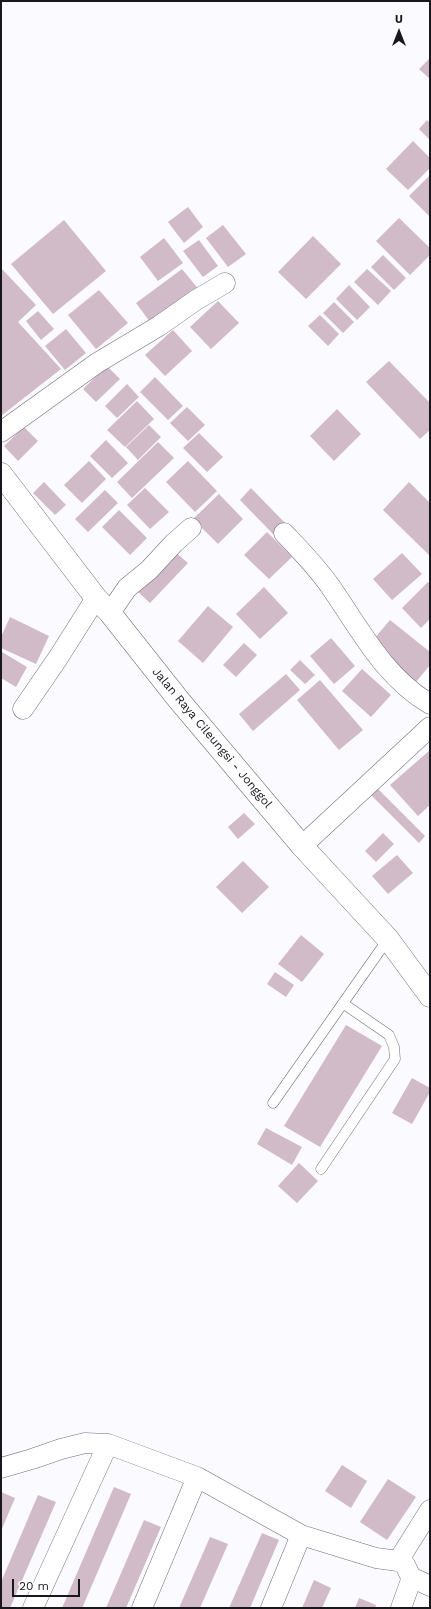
<!DOCTYPE html>
<style>
body{margin:0}
#map{position:relative;width:431px;height:1609px;overflow:hidden;background:#fbfafe;font-family:"Work Sans",sans-serif}
canvas{display:block}
.frame{position:absolute;inset:0;border:2px solid #19161d;pointer-events:none}
.north{position:absolute;left:379px;top:12px;width:40px;height:40px;-webkit-text-stroke:3px #fff;paint-order:stroke;rotate:0deg;font-size:11px;font-weight:700;line-height:16px;text-align:center;color:#19161d}
.north::after{content:'';display:block;margin:auto;width:14px;height:18px;background:#19161d;clip-path:polygon(50% 0,100% 100%,50% 72%,0 100%)}
.scale{position:absolute;left:12px;top:1579px;width:68px;height:18px;box-sizing:border-box;border:2px solid #19161d;border-top:0;padding-left:5px;font-size:12px;line-height:14px;white-space:nowrap;color:#19161d;-webkit-text-stroke:3px #fff;paint-order:stroke}
</style>
<div id="map">
<canvas width="431" height="1609"></canvas>
<div class="frame"></div>
<div class="north">U</div>
<div class="scale">20 m</div>
</div>
<script>
const g = document.querySelector('canvas').getContext('2d');
g.lineJoin = 'round';
function fill(path, color) {
  g.fillStyle = color;
  g.fill(path, 'evenodd');
}
function stroke(path, color, width, dash) {
  g.strokeStyle = color;
  g.lineWidth = width;
  g.lineCap = dash ? 'butt' : 'round';
  g.setLineDash(dash || []);
  g.stroke(path);
}
function label(font, color, halo, rows, align = 'center') {
  g.font = font + ' "Work Sans",sans-serif';
  g.lineWidth = 3;
  g.setLineDash([]);
  g.textBaseline = 'middle';
  g.strokeStyle = halo;
  g.fillStyle = color;
  for (const [text, x, y, turn = 0] of rows) {
    g.save();
    g.translate(x, y);
    g.rotate((+turn || 0) * Math.PI / 180);
    g.textAlign = isNaN(turn) ? turn : align;
    if (halo) g.strokeText(text, 0, 0);
    g.fillText(text, 0, 0);
    g.restore();
  }
}
const building = new Path2D(`
 M430,58V79L419,69Z
 M427,120L430,123V140L419,129Z
 M413,141L430,158V168L408,190L386,169Z
 M430,175V217L409,196Z
 M188,207L203,227L184,243L168,222Z
 M399,218L430,248V255L410,275L376,241Z
 M64,220L106,271L53,314L11,264Z
 M223,225L246,254L228,267L206,238Z
 M313,236L341,264L306,299L278,272Z
 M164,238L183,263L158,281L140,257Z
 M199,240L218,266L203,277L183,251Z
 M383,255L406,278L394,290L371,267Z
 M1,268L36,305L18,322L61,369L1,416Z
 M182,269L200,291L153,326L136,303Z
 M367,269L391,291L378,305L354,282Z
 M349,285L370,307L357,320L336,299Z
 M99,290L128,323L96,349L68,315Z
 M218,301L239,323L211,349L190,327Z
 M334,302L354,322L343,333L323,313Z
 M38,311L54,329L41,340L26,321Z
 M320,315L339,334L328,346L308,326Z
 M66,329L86,353L65,370L45,346Z
 M173,330L192,351L165,376L145,355Z
 M389,361L430,403V430L420,439L366,382Z
 M107,366L120,379L96,402L83,389Z
 M155,377L183,406L168,420L140,392Z
 M127,384L139,397L117,418L105,406Z
 M137,401L154,419L125,447L107,430Z
 M187,407L205,425L188,441L170,423Z
 M337,409L361,434L334,461L310,436Z
 M149,425L161,437L138,460L126,447Z
 M24,427L38,441L18,461L4,446Z
 M199,433L223,457L207,472L183,448Z
 M106,440L128,463L112,478L90,456Z
 M158,442L174,458L132,498L117,482Z
 M89,461L106,479L82,503L64,485Z
 M188,461L217,491L195,512L166,482Z
 M44,482L66,505L55,515L33,493Z
 M409,482L430,503V556L383,510Z
 M145,488L169,512L150,529L127,505Z
 M251,488L286,524L274,535L240,500Z
 M105,490L118,503L88,532L75,519Z
 M219,494L243,519L218,544L193,519Z
 M119,510L147,538L130,555L102,527Z
 M267,532L292,557L269,579L244,555Z
 M173,550L188,563L150,603L136,590Z
 M402,553L422,574L392,600L373,579Z
 M428,582L430,584V619L421,628L402,608Z
 M264,587L288,613L260,639L236,614Z
 M208,606L233,627L203,663L178,641Z
 M10,617L49,636L36,664L1,648V637Z
 M390,620L430,652V665L416,682L369,645Z
 M331,638L355,666L334,684L310,656Z
 M244,643L257,655L236,677L223,665Z
 M2,652L27,667L16,687L1,678Z
 M300,660L315,675L305,684L290,670Z
 M362,669L391,695L371,717L342,691Z
 M286,674L300,690L253,731L239,714Z
 M320,680L363,730L339,750L297,700Z
 M430,750V805L418,816L390,785Z
 M377,788L425,836L419,843L370,794Z
 M244,813L255,824L238,839L228,827Z
 M383,833L394,844L376,862L365,851Z
 M397,855L413,873L388,894L372,876Z
 M243,861L269,887L242,913L216,887Z
 M301,935L324,954L302,982L278,964Z
 M275,972L294,985L286,997L267,984Z
 M346,1025L382,1046L320,1147L284,1126Z
 M412,1078L430,1088V1092L412,1124L392,1113Z
 M266,1128L302,1147L292,1165L257,1144Z
 M299,1163L318,1181L297,1203L278,1186Z
 M342,1465L367,1481L351,1508L325,1491Z
 M388,1479L416,1497L387,1540L360,1522Z
 M114,1487L131,1494L83,1606L82,1608H62Z
 M1,1492L15,1498L1,1531Z
 M38,1495L56,1502L10,1608H1V1582Z
 M144,1520L161,1527L126,1608H106Z
 M262,1533L279,1540L270,1561L250,1608H229Z
 M210,1537L228,1544L200,1608H179Z
 M314,1580L331,1588L322,1608H302Z
 M359,1598L376,1605L375,1608H355Z`);
const lane = new Path2D(`
 M273,1103L388,939
 M321,1169L395,1059L394,1047L389,1035L344,1004`);
const street = new Path2D(`
 M1,432L97,363L159,326L196,300L225,283
 M284,533C300,550 317,567 330,586C360,629 384,677 430,704
 M110,613L127,588L149,570L174,543L191,528
 M23,709L58,658L96,598
 M302,846L430,727
 M1,1468L32,1459L61,1449L85,1443L108,1444L197,1477L301,1535L376,1558L398,1561L405,1565L411,1577L410,1583L401,1608
 M398,1561L430,1510
 M411,1577L430,1586
 M33,1608L108,1444
 M142,1608L197,1477
 M271,1608L301,1535`);
const primary = new Path2D(`
 M1,474L96,598L110,613L178,699L302,846L388,939L430,996`);
const streetNames = [
 ["Jalan Raya Cileungsi - Jonggol",212,738,50]
];
fill(building, '#d1bbc8');
stroke(lane, '#746c7f', 11);
stroke(street, '#746c7f', 21);
stroke(primary, '#746c7f', 23);
stroke(lane, '#fff', 10);
stroke(street, '#fff', 20);
stroke(primary, '#fff', 22);
label('12px', '#19161d', '#fff', streetNames);
</script>
